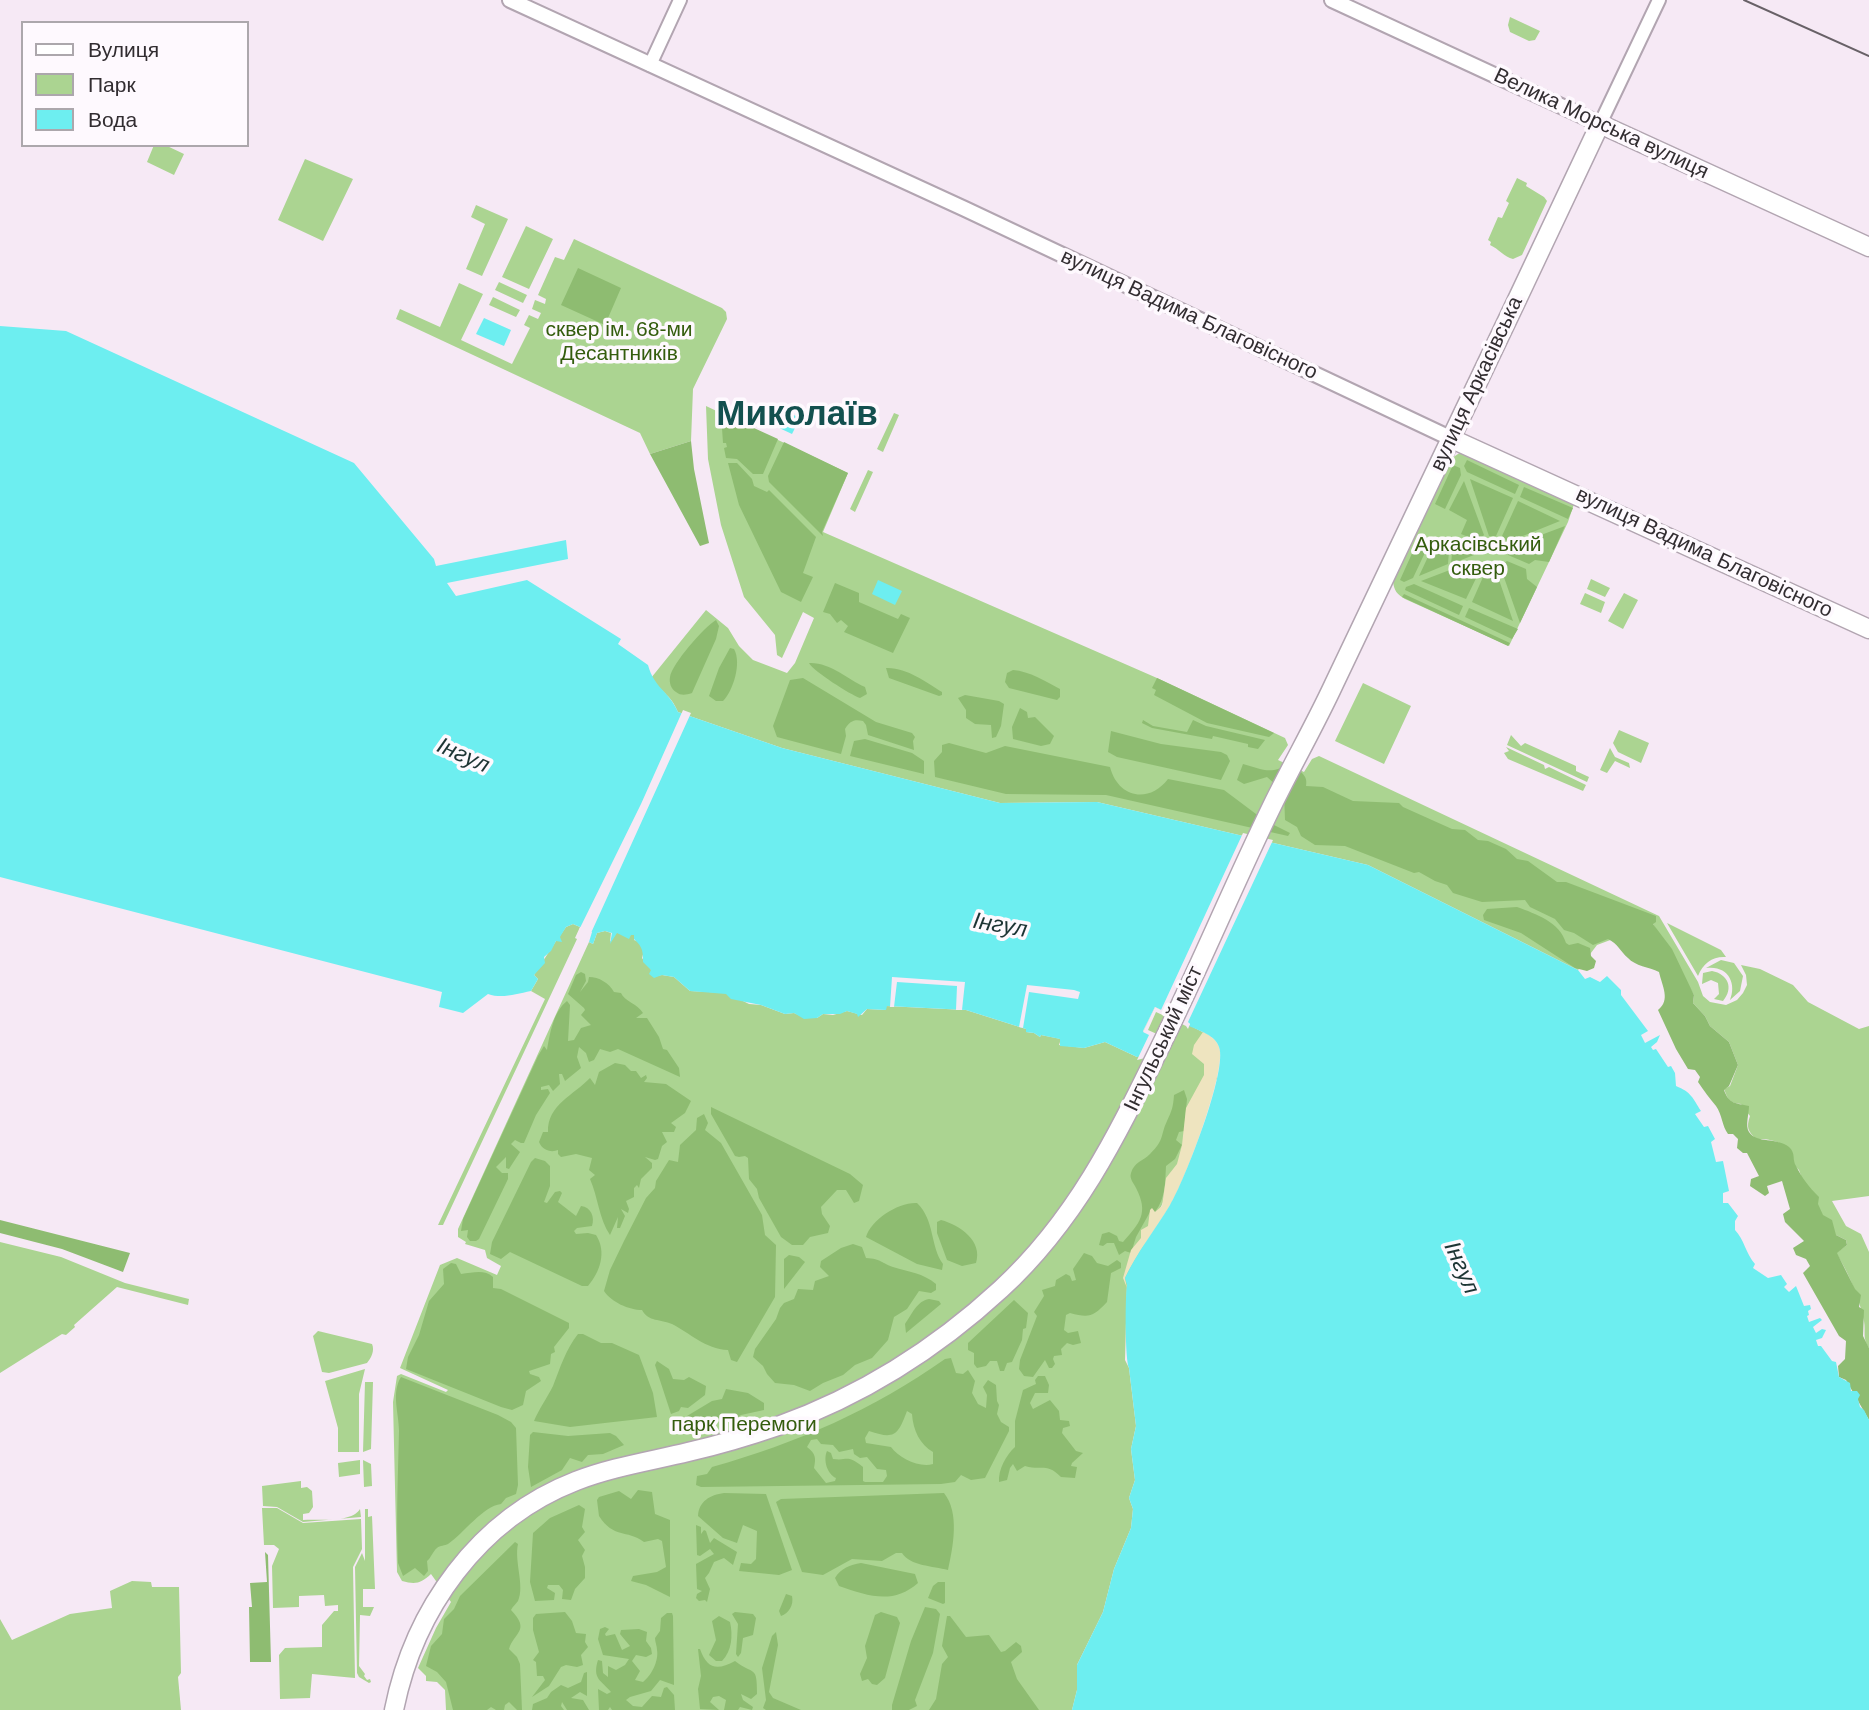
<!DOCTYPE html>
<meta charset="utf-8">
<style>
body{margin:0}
#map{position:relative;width:1869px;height:1710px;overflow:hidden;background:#f6e9f5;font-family:Helvetica,sans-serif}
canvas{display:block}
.legend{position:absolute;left:21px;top:21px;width:228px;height:126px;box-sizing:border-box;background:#fef9fe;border:2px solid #aca7ac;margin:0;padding:9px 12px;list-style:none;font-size:21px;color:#322d31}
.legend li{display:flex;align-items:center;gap:14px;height:35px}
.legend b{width:35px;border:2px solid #aca7ac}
</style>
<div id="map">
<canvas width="1869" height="1710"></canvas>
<ul class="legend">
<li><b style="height:9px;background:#fff"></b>Вулиця</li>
<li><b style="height:19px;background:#abd491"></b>Парк</li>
<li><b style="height:19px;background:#6deef0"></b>Вода</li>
</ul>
</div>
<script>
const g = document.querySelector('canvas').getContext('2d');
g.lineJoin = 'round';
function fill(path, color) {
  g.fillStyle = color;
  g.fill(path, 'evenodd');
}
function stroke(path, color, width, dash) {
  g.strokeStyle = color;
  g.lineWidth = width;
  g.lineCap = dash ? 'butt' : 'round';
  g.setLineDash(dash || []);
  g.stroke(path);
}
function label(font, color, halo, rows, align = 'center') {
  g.font = font + ' Helvetica,sans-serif';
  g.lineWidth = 7;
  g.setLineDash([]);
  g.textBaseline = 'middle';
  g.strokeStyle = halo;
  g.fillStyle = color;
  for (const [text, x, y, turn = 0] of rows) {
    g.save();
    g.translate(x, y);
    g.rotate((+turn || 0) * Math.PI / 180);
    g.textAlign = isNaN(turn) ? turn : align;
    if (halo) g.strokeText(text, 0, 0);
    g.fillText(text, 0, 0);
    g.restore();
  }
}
const green = new Path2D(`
 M1510,17L1540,31L1535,40L1529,41L1510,32L1508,25Z
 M154,145H165L184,154L174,175L147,162Z
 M305,159L353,179L323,241L278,220Z
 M1517,178L1527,183L1526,186L1544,197L1547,201L1522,255L1513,259C1504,257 1499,249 1490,245L1491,242L1488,240L1498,217L1502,218L1509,203L1506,201Z
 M476,205L508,219L482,276L466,269L485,224L471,217Z
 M526,226L553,239L529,289L502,277Z
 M574,239L722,308L726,312L727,319L693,389L691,441L650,454L640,433L396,319L400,309L440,327L459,283L483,294L461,340L512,364L530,328L524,325L529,315L538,319L541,313L532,309L535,300L545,304L546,299L538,295L555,257L564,260Z
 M499,282L527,295L523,303L495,290Z
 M493,297L520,310L516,317L489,305Z
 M706,406L848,473L823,532L1157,678L1285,738L1288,745L1278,760L1304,772L1312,759L1319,756L1659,916L1698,982L1703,996L1710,1002L1726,1005L1737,1000L1743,993L1747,985L1746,975L1741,965L1760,969L1793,985L1808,1002L1859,1029L1869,1026V1196L1832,1201L1846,1226L1861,1234L1869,1252V1348C1862,1338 1866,1332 1864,1321C1860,1300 1848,1271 1836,1253L1847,1245L1846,1240L1836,1235L1822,1237L1799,1170L1794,1165C1794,1145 1774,1138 1756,1139C1748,1131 1746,1128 1750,1116L1741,1104C1729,1103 1728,1099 1724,1089L1730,1086L1738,1065L1729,1042L1710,1026L1705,1016L1693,1003L1694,995L1653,924L1597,945L1578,970L1368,865L1097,802L1000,803L782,748L678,712C670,693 661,693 651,678L706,610L728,628L739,646L753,660L787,673L795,663L814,618L803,612L782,658L777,655L775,635L744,597L721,525L708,459Z
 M894,413L899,415L883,452L877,449Z
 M1461,452L1574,504L1568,522L1509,646L1405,599C1397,594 1394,591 1393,581L1452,458Z
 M868,470L873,472L855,512L850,509Z
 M1591,579L1610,588L1605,597L1587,589Z
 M1585,593L1605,602L1601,613L1580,604Z
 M1624,593L1638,600L1623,629L1608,621Z
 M1363,683L1411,706L1384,764L1335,741Z
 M1619,730L1649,743L1641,763L1618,752L1613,743Z
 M1511,735L1521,746L1525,743L1576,766V771L1589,777L1587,782L1507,745Z
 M1506,747L1544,765L1545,769L1549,767L1586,785L1583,791L1508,759L1504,753L1509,751Z
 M1610,748L1615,757L1629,763L1630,768L1615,761L1607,773L1600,770Z
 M1667,923L1721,950L1726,957C1713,956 1703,963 1698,976Z
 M573,924L580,927L575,938L577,939L443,1225H438L545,999L531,991L538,979L534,975L556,941H560L559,937L566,927Z
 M605,931L611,933L610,942L617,932L634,935V940L639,942L644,951L642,958L656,976L662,975L674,977L690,991L727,993L749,1004L761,1005L785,1014L794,1013L803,1017L817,1018L823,1014L833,1015L847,1011L862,1015L867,1009L886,1010V1006L966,1010L1026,1029V1032L1034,1033L1040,1037L1041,1035L1061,1039L1059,1045L1084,1048L1105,1042L1137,1057L1143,1032L1155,1007L1210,1036L1217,1078L1127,1285L1125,1360L1129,1368L1136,1426L1131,1449L1135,1480L1129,1498L1133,1509L1131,1528L1114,1569L1103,1612L1077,1665V1690L1072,1710H446L445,1690L437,1682L426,1681V1676L418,1668L436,1628L451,1602L431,1574C421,1583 416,1585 402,1581L397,1572L393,1402L397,1376L401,1374L446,1392L448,1390L400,1368L440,1265L457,1258L497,1275L501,1266L487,1258L485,1250L465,1244L466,1242L458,1237V1229L589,942L593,944L597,933Z
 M1721,960L1734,963L1743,976L1740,991L1730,1000C1737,983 1728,965 1706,968Z
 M1712,971C1728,974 1734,988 1723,1001L1714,999L1719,994L1718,983L1711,980L1702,984L1703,973Z
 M0,1242L61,1257L125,1283L189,1299L188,1305L117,1287L74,1325L75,1327L66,1335L62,1334L0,1373Z
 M318,1331L372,1344C375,1351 371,1358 367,1363L329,1373L322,1372L313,1336Z
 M365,1369L359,1394V1452H338V1428L325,1381Z
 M365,1382H373L371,1449L363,1452Z
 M360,1460V1474L339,1477L338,1463Z
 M363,1460L371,1464L372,1486L364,1487Z
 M301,1481V1488L307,1487L312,1491L313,1507L309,1513L303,1514V1520C319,1519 352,1523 360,1509L361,1517L303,1522L277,1507L263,1506L262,1486Z
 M262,1508H277L303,1523L361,1519L362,1549L353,1567L355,1678L312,1674L310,1698L280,1699L279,1655L285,1648L322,1647V1625L334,1611H338V1605L325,1606L324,1595L299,1596V1607L273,1608L272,1566L279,1549L274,1545H264Z
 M365,1509H368V1517L372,1516L375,1589H363V1607H374L370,1616L360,1615L359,1666L365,1674L364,1676L367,1680L370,1679L371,1682L369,1683L359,1677L357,1673L355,1567L362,1553L365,1561Z
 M132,1581L151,1582L152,1587H179L181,1673L178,1677L181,1710H0V1619L12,1640L70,1614L112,1608L110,1591Z`);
const forest = new Path2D(`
 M578,268L621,288L605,325L561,305Z
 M721,413L778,439L763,474H753L737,459L726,458L724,448L727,447L726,443H723Z
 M691,441L694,469L709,543L700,546L650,454Z
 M784,442L848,473L822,532L823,536L769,482L768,476Z
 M1467,460L1519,485L1515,494L1467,472L1464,466Z
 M728,463H737L752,479L754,486L767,492L769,490L816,537L803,573L813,577L801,602L781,592L739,505Z
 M1453,465L1460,468L1461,475L1445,509L1435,504Z
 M1470,479L1513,498L1496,536H1489Z
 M1464,481L1484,535L1478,541L1461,534L1467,520L1449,510Z
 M1524,487L1573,508L1568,519L1520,497Z
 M1518,501L1560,521L1508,542L1502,536Z
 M1565,526L1549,562L1535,560L1529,564L1508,555L1509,547Z
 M1419,538L1430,542L1413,578L1404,582L1400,580Z
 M1459,538L1475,546L1474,555L1451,564L1452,553Z
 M1434,544L1449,551L1448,564L1419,576Z
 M1476,560L1482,566L1466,599L1421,581Z
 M1507,561L1526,569L1527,579L1537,587L1520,623L1500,566Z
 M1487,568H1495L1513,621L1472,602Z
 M835,583L859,593V602L898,619L901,614L910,618L893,653L844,632L848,626L841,620L837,623L830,614L823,612Z
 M1414,584L1463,606L1459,615L1405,590L1406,587Z
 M1404,594L1510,643L1508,646L1402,597Z
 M1469,608L1518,629L1512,639L1465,617Z
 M716,620L719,626L716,639L692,693C686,695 681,696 676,692C671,689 669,683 670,677C672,664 704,627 716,620Z
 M730,648L734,649C742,663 733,691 723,701H716L709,696L719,668Z
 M809,663C830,662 847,679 865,687L867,694L860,698C851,695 813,671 809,663Z
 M886,668C906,667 926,682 942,692V695L939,696L889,678Z
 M1013,670C1029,671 1047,682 1060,689V697L1057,700L1009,688L1005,682L1007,673Z
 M803,678L876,722L912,733L915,737L913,741L914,750L868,735L866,725L863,721C854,719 850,721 845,729L846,736L841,754L777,737L773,726L790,680Z
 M1157,678L1274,733L1269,737L1207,723L1154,695L1156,690L1152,688Z
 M965,695L999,701L1004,704L1001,726L996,737L992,738L991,725L975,724L966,718V710L958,698Z
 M1020,708L1027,712L1028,718L1035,717L1054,736L1050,744L1041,746L1013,739L1012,727Z
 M1143,720L1153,726L1187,732L1193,720L1206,726L1265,740L1258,749L1248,747V744L1213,736L1212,739L1152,728L1142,723Z
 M1111,731L1161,744L1221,752L1227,755L1230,761L1221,780L1117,757L1108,752Z
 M865,739L912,753L924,761V774L850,756L854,741Z
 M949,743L986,753L1005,746L1110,767C1118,798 1149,804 1168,779L1224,790L1264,820L1290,833L1288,836L1106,795L1006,794L935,777L934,761L942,752V745Z
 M1243,764C1258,768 1273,776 1286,764C1296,769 1309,773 1306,786L1323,787L1353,801L1399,803L1403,807L1452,829L1465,830L1478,840L1488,841L1506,849L1517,859L1528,861L1557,882H1566L1656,916V922L1653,924L1672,949L1694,995L1693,1003L1705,1016L1710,1026L1729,1042L1738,1065L1729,1086L1724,1090C1729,1104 1735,1103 1749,1106C1749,1114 1745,1126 1749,1132C1757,1144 1777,1137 1789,1147C1796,1153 1792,1160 1796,1166C1802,1178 1809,1187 1819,1197L1818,1204L1823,1215L1832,1220L1836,1235L1846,1240L1847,1245L1837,1253L1855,1289L1861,1295L1859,1307L1864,1310L1863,1336L1869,1348V1420L1846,1380L1839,1377L1838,1366L1845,1359L1846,1341L1839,1336L1803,1273L1810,1266L1806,1259L1796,1255L1793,1248L1804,1241L1785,1222L1783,1214L1790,1209L1782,1181L1767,1186L1769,1193L1765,1196L1750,1186L1751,1179L1759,1176L1747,1153H1743L1737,1148L1738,1139L1733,1134H1728C1722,1126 1722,1114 1716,1106C1710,1099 1704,1091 1698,1082L1700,1077L1695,1070L1688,1069L1676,1049L1658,1010C1671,1000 1662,986 1659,972C1649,967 1635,966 1628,958C1620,951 1618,944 1608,939L1593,945L1574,933L1564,930L1555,919L1530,907L1525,900L1482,902L1453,893L1447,885L1435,881L1419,872L1414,873L1345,846L1315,845L1301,836L1297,827L1285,820L1284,792L1267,777L1244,784L1237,780Z
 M1517,907C1536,914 1560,922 1566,943L1569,945L1578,943L1590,948L1591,956L1596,961L1594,968L1587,971L1575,968L1521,933L1484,920L1483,915L1487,909Z
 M581,972L585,974L586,981L580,992L588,982L589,977C599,977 609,983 614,992L621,993C624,1001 638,1004 643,1013L636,1018H647L659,1037L663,1049L667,1050L679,1068L680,1077L618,1049L610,1052L600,1049L594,1060L589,1062L586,1053L579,1047L577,1057L581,1068L565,1081L562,1074H559L560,1084L553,1091L549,1085L541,1087V1090L548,1089L550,1093L536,1115L524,1143H521L515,1140L511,1144L520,1152L509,1169L506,1168V1157L496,1167L502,1173H508V1179L479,1239L476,1241H470L467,1237L468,1230L461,1231L463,1219L538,1056L544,1046L547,1050C550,1034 553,1012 567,1001L570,1005L568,1041L574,1040L581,1028L591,1025L581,1015L585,1010L584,1008L568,994L576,975Z
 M615,1063L625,1065L631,1071H636L641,1078L646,1075L647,1078L644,1082L666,1084L691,1101L685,1113L671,1123L676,1127L674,1132H662L667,1142L662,1146L658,1159L655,1160L645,1157L652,1163V1168L641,1179L639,1188L637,1185L634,1188V1197L626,1201L629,1209L628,1213L621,1209L625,1216L620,1228H617L618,1217L610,1235C599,1219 598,1197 590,1179L595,1175L589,1170L592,1158L576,1154L561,1157L558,1154V1150C551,1153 542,1150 539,1142L543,1132H548C547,1105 574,1095 590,1078L595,1085L599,1072Z
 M1184,1090L1187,1099L1184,1131L1179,1132L1176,1140L1182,1145L1175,1159L1166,1166C1165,1183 1166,1197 1155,1212H1150L1136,1237L1131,1253L1125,1251L1119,1255L1114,1243H1107L1103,1246L1099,1245L1102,1234L1109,1232L1117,1236L1119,1241L1123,1242C1140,1223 1149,1213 1136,1188C1134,1183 1129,1179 1131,1173C1134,1162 1143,1161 1150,1154C1165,1139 1160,1136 1167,1121C1172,1110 1173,1108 1174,1095Z
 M711,1107L850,1174L863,1185L859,1201L854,1203L846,1190H837L821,1207L822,1214L830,1226L828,1233L810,1237L803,1245H792L781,1237L759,1198L757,1189L749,1179L748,1158L745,1156L739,1157L735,1156L711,1114Z
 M704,1114L708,1123L705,1130L721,1143L762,1215L765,1235L776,1245L775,1297L737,1362L731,1360L728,1350C705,1349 690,1333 672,1324C661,1319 648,1322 642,1310C629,1310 611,1302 604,1291L610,1270L624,1241L646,1198L655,1188L656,1181L669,1160L678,1162L680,1145L696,1130L697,1118Z
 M535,1158L545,1161L550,1166V1186L544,1202L547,1203L555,1192L560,1191L562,1193L558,1202L576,1216L581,1206C591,1207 595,1217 592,1226L577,1228L574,1231L576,1234L588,1233L596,1235C607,1252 600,1272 588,1286H582L510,1252L501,1259L490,1254L492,1242L531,1162Z
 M917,1203C935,1220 930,1246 943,1264L942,1270L917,1264L866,1237C871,1220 898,1202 917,1203Z
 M0,1220L130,1253L123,1272L62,1249L0,1233Z
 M941,1220C960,1225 983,1241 976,1263L962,1266L947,1260L937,1233V1222Z
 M853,1244L862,1247L866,1258C882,1259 881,1263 893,1267C909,1272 923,1273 936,1284V1290L931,1293L919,1291L907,1309L894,1317L888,1340L872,1358L855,1365L843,1375L823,1383L810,1391L794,1385L775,1383L767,1374L763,1366L753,1357L755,1349L776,1319L780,1308L784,1303L794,1299L798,1289L813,1290L815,1281L829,1276L820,1267L821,1261L841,1248Z
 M1084,1253L1092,1256L1097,1263L1108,1266L1117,1260L1121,1263V1268L1111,1273L1107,1302C1093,1317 1089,1318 1070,1313L1066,1315L1064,1330L1068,1333L1078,1331L1081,1343L1073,1345L1067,1343L1061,1349L1062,1355L1054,1356L1053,1359L1055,1364L1052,1368H1049L1045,1360L1033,1377L1024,1376L1019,1369L1020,1360L1037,1316L1034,1312L1044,1296L1042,1290L1055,1286L1056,1280L1066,1274L1070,1276L1072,1281L1076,1280L1073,1269Z
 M789,1255L799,1257L805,1262L784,1289V1259Z
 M451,1263L456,1264L461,1274C473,1273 484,1269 493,1277V1288L501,1289L569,1323V1328L554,1347L555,1352L551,1354L550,1364L529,1371L530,1374L539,1377L541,1381L526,1391L523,1405L512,1410L501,1407L406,1369L408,1357L419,1335L429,1301L444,1284L443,1269Z
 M929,1299L939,1301L941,1304L906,1333L905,1324C912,1314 917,1301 929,1299Z
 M1014,1300L1028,1313L1026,1328L1023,1329L1022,1340L1012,1362L1007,1363L1004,1371H1000L997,1361H990L986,1366L977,1368L974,1364V1353L968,1350V1343Z
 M578,1334H583L601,1343H612L639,1355L653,1393L657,1417L570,1427L534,1421C539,1409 547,1398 553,1386C560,1368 566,1349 578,1334Z
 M951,1358L956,1373L963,1374L968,1370L975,1381L972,1393L978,1404L986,1408L987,1395L983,1387L988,1380L996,1385L997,1401L999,1405L997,1414L1001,1422L1009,1427V1431L985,1478L971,1480L961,1475L955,1482L941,1484L701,1487L696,1485L697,1476L707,1474L712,1467C797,1443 873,1410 945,1359ZM907,1411L912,1414C913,1430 920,1445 933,1452V1464C919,1468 899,1458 891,1447L866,1443L865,1438L869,1431C895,1440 898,1435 907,1411ZM817,1439L821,1444L833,1445L839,1452L853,1449L854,1454L860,1458L867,1457L877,1469L886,1470L887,1476L883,1482H865L863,1481V1467C846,1454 849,1461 833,1459L831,1453L827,1451C823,1460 827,1474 836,1478L835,1481L826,1483L814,1468C816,1458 816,1454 807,1447L811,1440Z
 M657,1361L669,1369L673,1379L684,1380L689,1377L706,1386L705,1395L688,1408L681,1407L679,1411L671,1414L655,1365Z
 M1038,1376H1045L1049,1385L1048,1393H1035L1030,1403L1033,1409L1050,1400L1059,1411L1060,1420L1069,1421L1070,1426L1063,1428L1062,1433L1076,1451L1083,1453L1072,1463L1071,1466L1077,1467L1075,1478L1061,1477C1046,1462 1042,1471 1025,1466L1017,1471L1013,1464L1010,1468L1007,1480L999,1482C998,1470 1006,1455 1015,1447V1421L1023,1390L1036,1384L1035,1380Z
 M401,1377L498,1415L511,1422L516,1428L518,1485L516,1494L506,1498L501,1504C483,1506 464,1533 448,1544C445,1546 440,1545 437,1548C433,1551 431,1558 427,1561L428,1571L424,1576L415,1568L403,1576L398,1563C396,1519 398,1475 399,1431C399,1413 391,1393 401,1377Z
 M726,1389L748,1393L764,1403V1410L741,1415L732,1421L721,1419L706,1421L697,1432H684L685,1424L682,1419L712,1401L722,1399Z
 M533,1432L568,1436L610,1433L616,1436L624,1445L603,1454L588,1455L582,1462L570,1458L562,1470L531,1487L528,1467L530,1435Z
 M638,1490L652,1492L655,1514L670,1520V1597L646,1585L631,1581L633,1576L657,1572L666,1567L662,1541L658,1539L644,1542C626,1529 614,1539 599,1516L597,1500L599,1497L619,1491L631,1499Z
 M724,1493L766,1494L792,1570L779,1575L739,1571L741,1563L751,1564L756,1559L757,1531L743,1525L737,1543L723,1538L698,1516C699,1501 710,1495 724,1493Z
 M944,1493C960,1513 953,1547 948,1570C933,1566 910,1566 902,1553H896L882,1561L852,1559L823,1575L802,1572L776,1502L781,1499Z
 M579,1505L585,1509L582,1527L585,1532L578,1540L585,1550L582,1556L585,1567V1578L575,1589L571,1600L562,1599L563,1590L559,1585H548L547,1588L555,1593L554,1600L535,1601L530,1582L533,1533L550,1518Z
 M696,1525L701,1527V1534L704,1530L706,1531L710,1543L714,1538L737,1552L733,1565L724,1558L714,1562L709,1573L705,1578L710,1589L707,1602L705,1600L699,1601L696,1598L697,1594L702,1591L697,1589L696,1564L714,1554L710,1549L700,1556L697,1555Z
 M515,1542L518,1544C514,1561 525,1586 518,1601C516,1604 513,1606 511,1610C531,1631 514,1632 509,1649L517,1657L520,1664L522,1710H517L509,1702L505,1705L504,1710H496L491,1707L487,1710H453L446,1682L437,1672L426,1666L431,1646L442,1634L444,1619L454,1609L460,1596Z
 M265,1552L268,1555L271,1662H250L249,1607H252L250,1583L267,1582Z
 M861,1563L915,1574L918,1583C893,1605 868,1596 839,1586L835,1578C841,1568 850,1565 861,1563Z
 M938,1582H945V1603L943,1604L928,1598L933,1586Z
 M786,1594L792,1596C794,1605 789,1613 781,1616L779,1611Z
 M925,1607L936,1609L940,1614L933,1653L915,1700L917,1706L909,1710H892V1705L911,1641Z
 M565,1612L572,1621L576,1633L586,1634L585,1642L588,1647L581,1655L583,1665L577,1667L566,1665L561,1667L549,1686L532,1697L545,1680L543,1676H537L536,1662L533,1660L539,1652L533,1630V1618L536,1614Z
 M735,1612L753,1614L756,1618L753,1635L743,1638L741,1653L738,1657L736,1654L738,1624L732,1614Z
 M881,1612L897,1617L900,1623L885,1678L877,1685L872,1684L868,1679L862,1681L860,1674L867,1658L865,1646L875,1615Z
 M667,1613H672L673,1616L674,1685L660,1680L651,1691L630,1697L626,1700L633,1706L642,1707L652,1696L661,1697L664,1688L667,1687L674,1695L675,1710H612L610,1707L608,1710H599L598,1689L607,1694L611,1692C601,1680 592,1679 598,1660L602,1661L603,1673L608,1677V1666L616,1670L625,1665L629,1659L603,1655L598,1639L600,1629L605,1627L609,1629L605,1634L606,1636L615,1634L622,1650L630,1646L620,1634L621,1630L639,1629L647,1632L646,1641L651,1648L652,1654L646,1657L636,1655L632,1661L640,1671L635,1680L643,1682C651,1676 659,1661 657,1650C657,1646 655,1642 655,1638L660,1631L661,1618Z
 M719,1616L730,1622C733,1635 732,1651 722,1661H716L709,1655L716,1640L712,1621Z
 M947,1616H950L966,1637L989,1635L1001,1652L1005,1651L1016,1642L1021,1646L1022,1652L1011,1662L1017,1679L1039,1710H929L936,1699L942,1664L948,1657L942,1646Z
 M776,1632L778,1645L769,1692L773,1698L801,1710H766L763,1708L766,1700L762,1668L772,1636Z
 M698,1649H700C707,1669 717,1671 735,1661C754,1676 757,1664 757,1694L751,1699L741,1694L743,1700L753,1707L752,1710L740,1707L738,1710H724L726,1700L719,1696L713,1697L710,1702L719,1710L700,1709L698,1689L701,1676Z
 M587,1672V1696L580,1692L571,1698L583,1700L589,1710H567L562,1702L561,1706L564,1710H532L533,1704L547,1698L551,1692L561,1685L568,1688L581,1682L584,1673Z`);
const sand = new Path2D(`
 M1203,1032C1211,1036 1219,1041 1220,1051C1223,1079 1186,1178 1171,1204C1157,1227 1141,1248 1128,1272L1125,1278L1127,1288L1123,1278L1131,1250L1141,1238V1230L1148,1226L1150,1210L1152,1208L1155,1212L1162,1206L1166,1178L1177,1164L1182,1145L1186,1108L1204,1075V1064L1192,1054L1194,1045Z`);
const water = new Path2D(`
 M484,318L511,330L504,346L476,334Z
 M0,326L66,331L354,463L434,559L436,566L566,540L568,559L447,583L456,596L527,580L621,639L618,644L648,665C654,688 669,691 678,712L782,748L1000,803L1097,802L1368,865L1578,970L1585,979L1590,977L1600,982L1607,976L1621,990V995L1648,1031L1641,1035L1645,1043L1660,1035L1657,1042L1651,1047L1653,1050L1656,1049L1668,1067L1671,1066L1675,1073L1676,1086C1691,1092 1693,1098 1701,1111L1695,1114L1704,1127L1708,1126L1715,1139L1711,1142L1716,1162L1723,1161L1729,1191L1723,1193V1203H1728L1738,1216L1735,1221V1230C1744,1239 1746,1254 1755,1264L1753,1268L1768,1278L1781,1275L1787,1284L1784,1287L1789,1292L1796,1286L1804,1306L1810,1305L1811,1309L1808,1311L1809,1315L1807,1316L1809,1322L1820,1318L1822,1320L1813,1327L1816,1333L1822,1329L1826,1330L1822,1338L1816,1340L1818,1346H1821L1832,1361L1836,1362L1839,1377L1850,1383L1851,1391H1857L1860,1395L1858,1399L1860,1407L1864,1410L1869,1420V1710H1072L1077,1690V1665L1103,1612L1114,1569L1131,1528L1133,1509L1129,1498L1135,1480L1131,1449L1136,1426L1129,1368C1125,1360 1125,1297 1127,1285L1125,1278C1137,1252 1155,1230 1170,1205C1184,1182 1228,1070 1219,1047C1215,1035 1200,1031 1189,1026L1190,1024L1155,1007L1143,1031L1166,1042L1148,1054L1137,1057L1105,1042L1084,1048L1060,1046V1039L1041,1035L1040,1037L1034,1033L1026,1032V1029L966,1010L887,1006L886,1010L867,1009L858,1017L857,1014L847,1011L840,1014H823L817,1018L804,1019L794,1013L785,1014L761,1005L731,999L726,994L690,991L674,977L662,975L654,978L649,974L651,970L643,962C643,952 643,947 634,939V935H631L629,939L617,933L610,944L612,933L605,931L597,933L593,944L589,942L592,932L573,924L566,927L560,937L562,942L556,941L551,951L544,957L545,963L534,975L538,979L531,991C516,994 502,999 488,994L463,1013L439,1007L442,992L0,877Z
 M783,410L800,418L792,434L775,426Z
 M878,580L902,591L895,605L872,594Z`);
const pier = new Path2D(`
 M683,710L691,713L586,944L588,934L579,930L641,804Z
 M1243,833L1273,840L1188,1022L1190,1024L1188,1029L1186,1026L1156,1012L1148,1030L1168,1039L1149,1057L1137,1060L1149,1035L1143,1032L1155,1007L1161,1010Z
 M892,977L965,982L962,1010H956L957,986L897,982L894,1007H890Z
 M1027,985L1074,990L1080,992L1078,999L1029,992L1023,1028L1019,1027Z`);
const secondary = new Path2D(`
 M650,65L680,0
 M1600,124L1659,0`);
const primary = new Path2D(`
 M510,0L965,209L1450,438
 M1332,0L1600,124`);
const highway = new Path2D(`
 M1450,438L1869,629
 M394,1710C414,1610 478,1519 576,1481C612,1467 651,1461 688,1452C719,1445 749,1436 778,1426C861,1396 936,1349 1001,1289C1080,1216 1120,1129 1166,1035C1203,959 1235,882 1272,806C1292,765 1315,725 1334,684C1423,498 1512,311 1600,124L1869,247`);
const tram = new Path2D(`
 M1744,0L1869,56`);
const streetNames = [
 ["Велика Морська вулиця",1601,124,25],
 ["вулиця Вадима Благовісного",1189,315,25],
 ["вулиця Аркасівська",1477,384,-65],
 ["вулиця Вадима Благовісного",1704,553,25],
 ["Інгульський міст",1164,1039,-65]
];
const parkNames = [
 ["сквер ім. 68-ми",619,330],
 ["Десантників",619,354],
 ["Аркасівський",1478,545],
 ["сквер",1478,569],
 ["парк Перемоги",744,1425]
];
const waterNames = [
 ["Інгул",463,756,24],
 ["Інгул",1000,926,10],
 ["Інгул",1461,1268,66]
];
const townNames = [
 ["Миколаїв",797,415]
];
fill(green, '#abd491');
fill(forest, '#8ebc71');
fill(sand, '#eee4bf');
fill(water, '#6deef0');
fill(pier, '#f6e9f5');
stroke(secondary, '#b2a5b1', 16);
stroke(primary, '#b2a5b1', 18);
stroke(highway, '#b2a5b1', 21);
stroke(secondary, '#fff', 12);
stroke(primary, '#fff', 14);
stroke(highway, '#fff', 18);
stroke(tram, '#686167', 2);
label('21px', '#322d31', '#fef9fe', streetNames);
label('21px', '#345d0e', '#fef9fe', parkNames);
label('italic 23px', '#1d3434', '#fef9fe', waterNames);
label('bold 35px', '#13504f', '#fef9fe', townNames);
</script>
